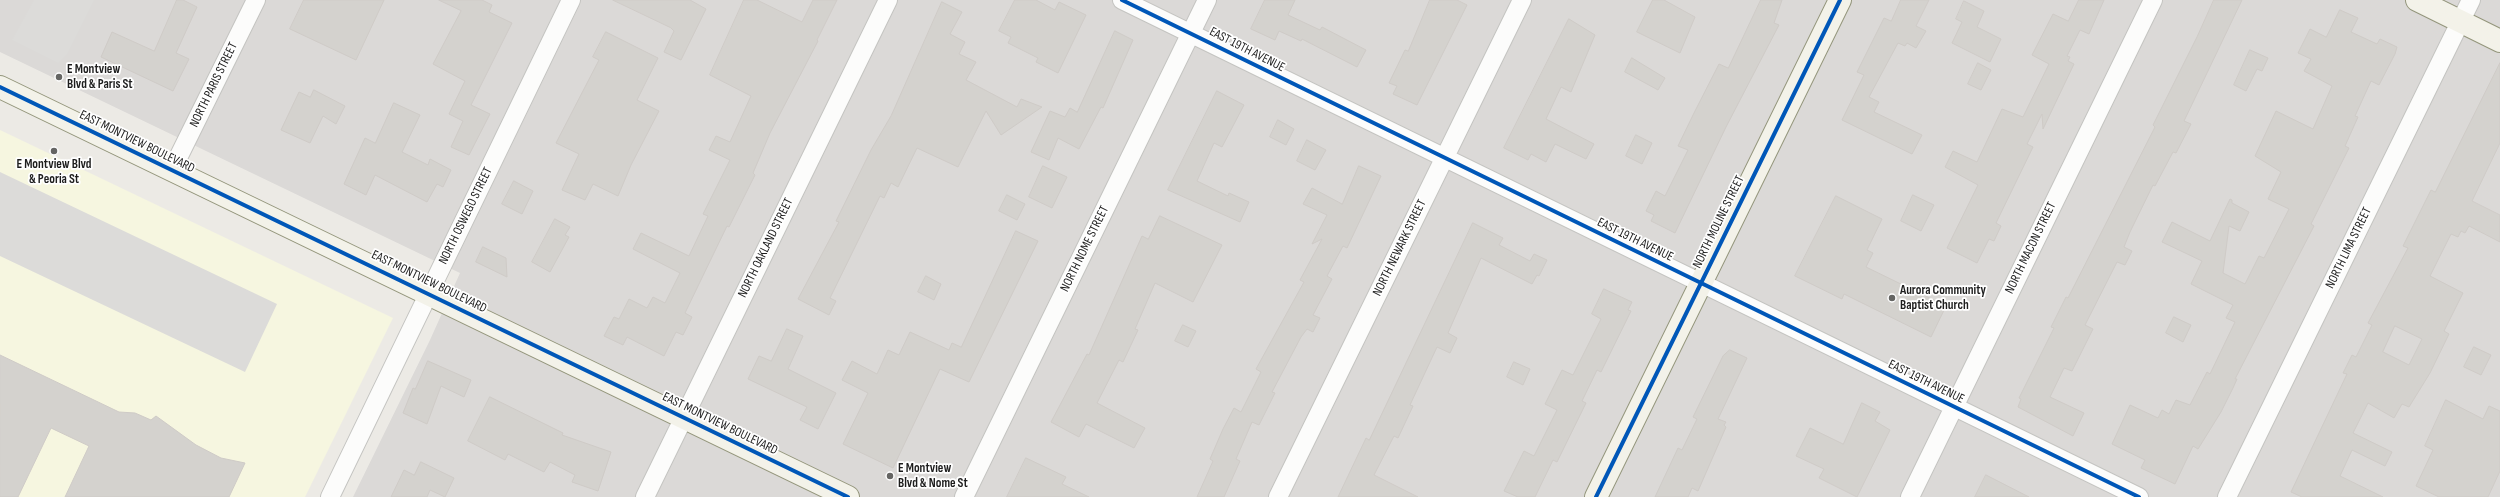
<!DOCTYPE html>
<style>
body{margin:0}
canvas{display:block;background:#eceae5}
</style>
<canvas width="2500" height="497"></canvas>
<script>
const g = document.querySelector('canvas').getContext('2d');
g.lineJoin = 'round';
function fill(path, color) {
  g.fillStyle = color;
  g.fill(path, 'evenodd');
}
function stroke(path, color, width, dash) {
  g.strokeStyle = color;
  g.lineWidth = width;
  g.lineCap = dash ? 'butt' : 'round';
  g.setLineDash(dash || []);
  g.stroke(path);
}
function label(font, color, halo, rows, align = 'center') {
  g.font = font + ' "Sofia Sans Condensed",sans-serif';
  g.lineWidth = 3.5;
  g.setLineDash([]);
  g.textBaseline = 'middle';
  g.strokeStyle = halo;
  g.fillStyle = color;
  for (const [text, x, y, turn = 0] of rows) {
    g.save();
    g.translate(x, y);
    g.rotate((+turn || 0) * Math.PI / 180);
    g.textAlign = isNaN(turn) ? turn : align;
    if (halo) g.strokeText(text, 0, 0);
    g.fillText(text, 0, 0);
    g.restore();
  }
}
const residential = new Path2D(`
 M0,0H2500V497H353L430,340L460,273L0,52Z`);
const education = new Path2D(`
 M0,130L393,318L305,497H0Z`);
const parking = new Path2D(`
 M34,0H94L67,54L58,63L12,40Z
 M0,172L277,304L245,372L0,256Z`);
const building = new Path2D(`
 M177,0H183L197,7L176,53L189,59L173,91L101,57L112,32L154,51Z
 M304,0H384L356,60L290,29Z
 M439,0H482L492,5L489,12L512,23L471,105L490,114L469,155L451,147L463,121L449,114L465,81L433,64L461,11Z
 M613,0H690L706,9L681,60L664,52L674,31L671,28Z
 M744,0H757L802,22L813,0H837L817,40L818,41L770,133L753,173L755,175L729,227L727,226L685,313L692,317L683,335L676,332L664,356L627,337L623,345L604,336L614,317L619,319L629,299L647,308L653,297L665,303L680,273L633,249L641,233L689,256L708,216L703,214L730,160L709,150L716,136L730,142L751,96L710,75Z
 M1015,0H1036L1055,10L1059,2L1086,15L1058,73L1036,62L1038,58L1008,43L1011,37L999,31Z
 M1265,0H1295L1288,15L1320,30L1322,27L1366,50L1357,67L1302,39L1301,41L1279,31L1275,40L1251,29Z
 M1430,0H1457L1467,5L1417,105L1393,94L1397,86L1389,83L1405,50L1408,51Z
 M1653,0H1664L1695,17L1680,53L1637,32Z
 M1761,0H1782L1774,23L1779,25L1726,127L1675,233L1651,221L1654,215L1646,211L1656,191L1665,196L1688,150L1678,146L1694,113L1719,64L1728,68Z
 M1901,0H1929L1916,26L1926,31L1916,48L1907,43L1905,46L1898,43L1869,97L1879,102L1874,112L1922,135L1912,154L1842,120L1864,75L1857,72L1884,18L1891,21Z
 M2079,0H2104L2089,34L2080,30L2067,56L2070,57L2068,61L2074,64L2043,129L2042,114L2027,144L2033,147L1996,223L2001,226L1994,241L1989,239L1977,263L1947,248L1978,185L1945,167L1953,151L1977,162L2002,109L2023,117L2049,64L2032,55L2053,14L2068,21Z
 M2214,0H2242L2184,121L2191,124L2176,153L2173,152L2155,186L2153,185L2130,232L2124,247L2132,251L2125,265L2117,262L2085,325L2093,329L2072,371L2064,368L2050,397L2084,413L2073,436L2018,407L2021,399L2019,398L2054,328L2051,327L2066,297L2068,298L2155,127L2153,125L2197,37Z
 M1964,1L1984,11L1977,27L2001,39L1990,62L1952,43L1962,22L1956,19Z
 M942,2L962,12L950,34L965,42L959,54L976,62L966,80L1017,107L1021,99L1042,107L1001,135L986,111L958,167L917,148L898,187L891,183L884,198L880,196L830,298L836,301L829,315L798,299L839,222L836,221L871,150L891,116Z
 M2340,10L2358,18L2351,32L2377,44L2380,39L2397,47L2395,54L2379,85L2371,81L2355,116L2358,117L2345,146L2349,148L2311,224L2314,226L2235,379H2237L2233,388L2221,412L2198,449L2193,446L2175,484L2141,468L2145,460L2112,444L2130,405L2158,418L2162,410L2169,414L2176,400L2190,405L2207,372L2210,374L2235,322L2226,318L2233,305L2191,284L2202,261L2162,242L2172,222L2210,241L2230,199L2232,200V203L2249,212L2240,231L2229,226L2223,273L2245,284L2259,256L2264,258L2289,209L2268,199L2281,172L2255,156L2276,111L2313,129L2332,86L2304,71L2311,59L2298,53L2310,29L2326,37Z
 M1569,19L1595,35L1571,92L1561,87L1546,119L1594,144L1586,159L1555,144L1546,162L1531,154L1528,160L1504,148Z
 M1115,31L1133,40L1103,108L1101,107L1079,149L1058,138L1049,160L1031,152L1050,111L1065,117L1070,108L1077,112Z
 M606,32L658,58L637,100L659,111L631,165L618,196L593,184L585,200L562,190L579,154L556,143L599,60L593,57Z
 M2250,50L2268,58L2262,71L2257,69L2246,91L2234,85Z
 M1632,58L1665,78L1658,90L1625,72Z
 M1978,63L1991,70L1981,90L1968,84Z
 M2500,63V143L2472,201L2500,215V242L2469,226L2465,233L2461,231L2458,237L2451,234L2430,276L2463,293L2444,331L2449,334L2430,373L2409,407L2402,404L2394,418L2368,403L2353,433L2392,452L2385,466L2352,450L2340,476L2383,497H2302L2291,492L2347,374L2343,373L2352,355L2356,357L2372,325L2368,323L2408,248L2403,246L2431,190L2435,192ZM2395,326L2422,339L2409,365L2383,352Z
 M314,90L345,106L336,124L323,116L310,143L281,130L299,92L310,97Z
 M1217,91L1244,105L1222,147L1214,143L1197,181L1228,196L1229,193L1249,202L1240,222L1168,190Z
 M394,103L420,115L402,152L428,165L430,159L451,170L443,187L437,184L427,202L375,175L366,195L344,184L365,138L375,143Z
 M1278,120L1294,129L1286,145L1270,137Z
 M1636,135L1652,143L1642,164L1626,156Z
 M1307,140L1326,150L1315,170L1297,161Z
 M1043,166L1067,177L1052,208L1029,197Z
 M1359,166L1381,176L1347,248L1343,246L1327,276L1332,279L1313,315L1320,318L1313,332L1307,329L1301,337L1272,392L1275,393L1259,425L1252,422L1236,459L1240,461L1224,497H1197L1213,461L1210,459L1223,429L1234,408L1241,412L1261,372L1256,369L1304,282L1300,280L1322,239L1312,244L1327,215L1303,204L1312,188L1342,204Z
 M514,181L533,191L522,214L502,204Z
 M1007,195L1025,204L1017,220L999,211Z
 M1913,195L1934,205L1921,231L1901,221Z
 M1836,196L1882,219L1867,250L1873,253L1866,267L1946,306L1931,337L1844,294L1842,299L1795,276Z
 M1160,216L1222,245L1193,302L1155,283L1135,329L1138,330L1123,362L1119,360L1097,403L1145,428L1134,448L1086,424L1079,437L1051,422L1087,354L1089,355L1142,236L1148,239Z
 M555,219L570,227L565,235L569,237L550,272L532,262Z
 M1473,223L1503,238L1499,245L1530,261L1534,254L1547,260L1539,276L1537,275L1532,284L1481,258L1448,333L1457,338L1450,353L1437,347L1410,405L1413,406L1398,438L1394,436L1374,475L1418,497H1338L1366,438L1369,440Z
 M1016,231L1038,241L969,382L940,369L893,468L843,444L868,393L842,380L852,361L877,374L888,350L899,355L910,332L949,350L952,343L961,347Z
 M483,247L506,258L507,277L476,262Z
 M926,276L941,284L934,300L918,292Z
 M1604,289L1632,302L1628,310L1631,311L1601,372L1597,370L1582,401L1586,403L1557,462L1553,460L1535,497H1518L1504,491L1524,451L1534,456L1557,410L1545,404L1562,370L1573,375L1601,319L1592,314Z
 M2174,317L2191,325L2183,342L2166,333Z
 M1183,325L1196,331L1188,347L1175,341Z
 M787,329L803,336L788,369L836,393L818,429L800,420L807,407L748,379L759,356L771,361Z
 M2474,347L2491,355L2481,375L2464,367Z
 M1730,350L1747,358L1718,419L1726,422L1724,425L1726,427L1698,491L1692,488L1688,497H1655L1678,448L1682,450L1697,419L1693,417L1723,356Z
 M0,355L119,412L135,413L151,420L156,416L196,445L221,458L245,463L229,497H65L89,446L51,428L18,497H0Z
 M428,361L471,380L464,397L441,386L427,424L403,413L413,388L415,389Z
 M1514,362L1530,369L1523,385L1507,377Z
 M490,397L563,433L562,435L611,452L598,491L572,482L575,475L550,462L544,472L508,454L505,460L468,441Z
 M2446,400L2483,419L2489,406L2500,411V471L2488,497H2439L2416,486L2433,450L2425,446Z
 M1862,403L1880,412L1875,421L1890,430L1857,497L1819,478L1824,469L1796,456L1810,428L1843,444Z
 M1026,458L1066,477L1062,484L1089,497H1007Z
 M421,462L454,478L445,497L430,490L427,497H391L404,470L414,475Z
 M1986,475L2029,497H1975Z`);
const street = new Path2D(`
 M1122,0L2139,497
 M172,170L256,0
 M330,497L571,0
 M645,497L888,0
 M964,497L1207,0
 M1278,497L1522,0
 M1910,497L2153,0
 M2227,497L2471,0`);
const secondary = new Path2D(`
 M2417,0L2500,41
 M0,87L848,497
 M1596,497L1840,0`);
const cycleway = new Path2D(`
 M1122,0L2139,497
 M0,87L848,497
 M1596,497L1840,0`);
const markers = [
 [59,77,4,"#656563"],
 [54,151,4,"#656563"],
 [1892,298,4,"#656563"],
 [890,476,4,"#656563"]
];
const streetNames = [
 ["EAST 19TH AVENUE",1247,50,27],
 ["NORTH PARIS STREET",214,85,-64],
 ["EAST MONTVIEW BOULEVARD",137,142,26],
 ["NORTH OSWEGO STREET",466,216,-64],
 ["NORTH MOLINE STREET",1719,222,-64],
 ["EAST 19TH AVENUE",1635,240,26],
 ["NORTH OAKLAND STREET",766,248,-64],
 ["NORTH NEWARK STREET",1400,248,-64],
 ["NORTH MACON STREET",2031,248,-64],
 ["NORTH LIMA STREET",2349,248,-64],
 ["NORTH NOME STREET",1085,249,-64],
 ["EAST MONTVIEW BOULEVARD",429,282,26],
 ["EAST 19TH AVENUE",1926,382,26],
 ["EAST MONTVIEW BOULEVARD",720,424,26]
];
const poiNames = [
 ["E Montview",67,70],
 ["Blvd & Paris St",67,85],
 ["E Montview Blvd",54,165,"center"],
 ["& Peoria St",54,180,"center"],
 ["Aurora Community",1900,291],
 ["Baptist Church",1900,306],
 ["E Montview",898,469],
 ["Blvd & Nome St",898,484]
];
fill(residential, '#dbd9d7');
fill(education, '#f6f6e0');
fill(parking, '#dcdbd9');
fill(building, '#d4d2ce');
stroke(building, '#cfcbc7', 1);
stroke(street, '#c4c4c1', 20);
stroke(secondary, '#94967c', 24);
stroke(street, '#fcfcfb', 18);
stroke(secondary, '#f3f2e9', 22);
stroke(cycleway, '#0057b8', 4);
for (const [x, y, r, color] of markers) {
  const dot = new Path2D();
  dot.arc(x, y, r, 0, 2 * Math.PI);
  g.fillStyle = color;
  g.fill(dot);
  stroke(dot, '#fff', 1.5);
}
label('13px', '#1d1d1d', '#fff', streetNames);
label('bold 13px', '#1d1d1d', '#fff', poiNames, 'left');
</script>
